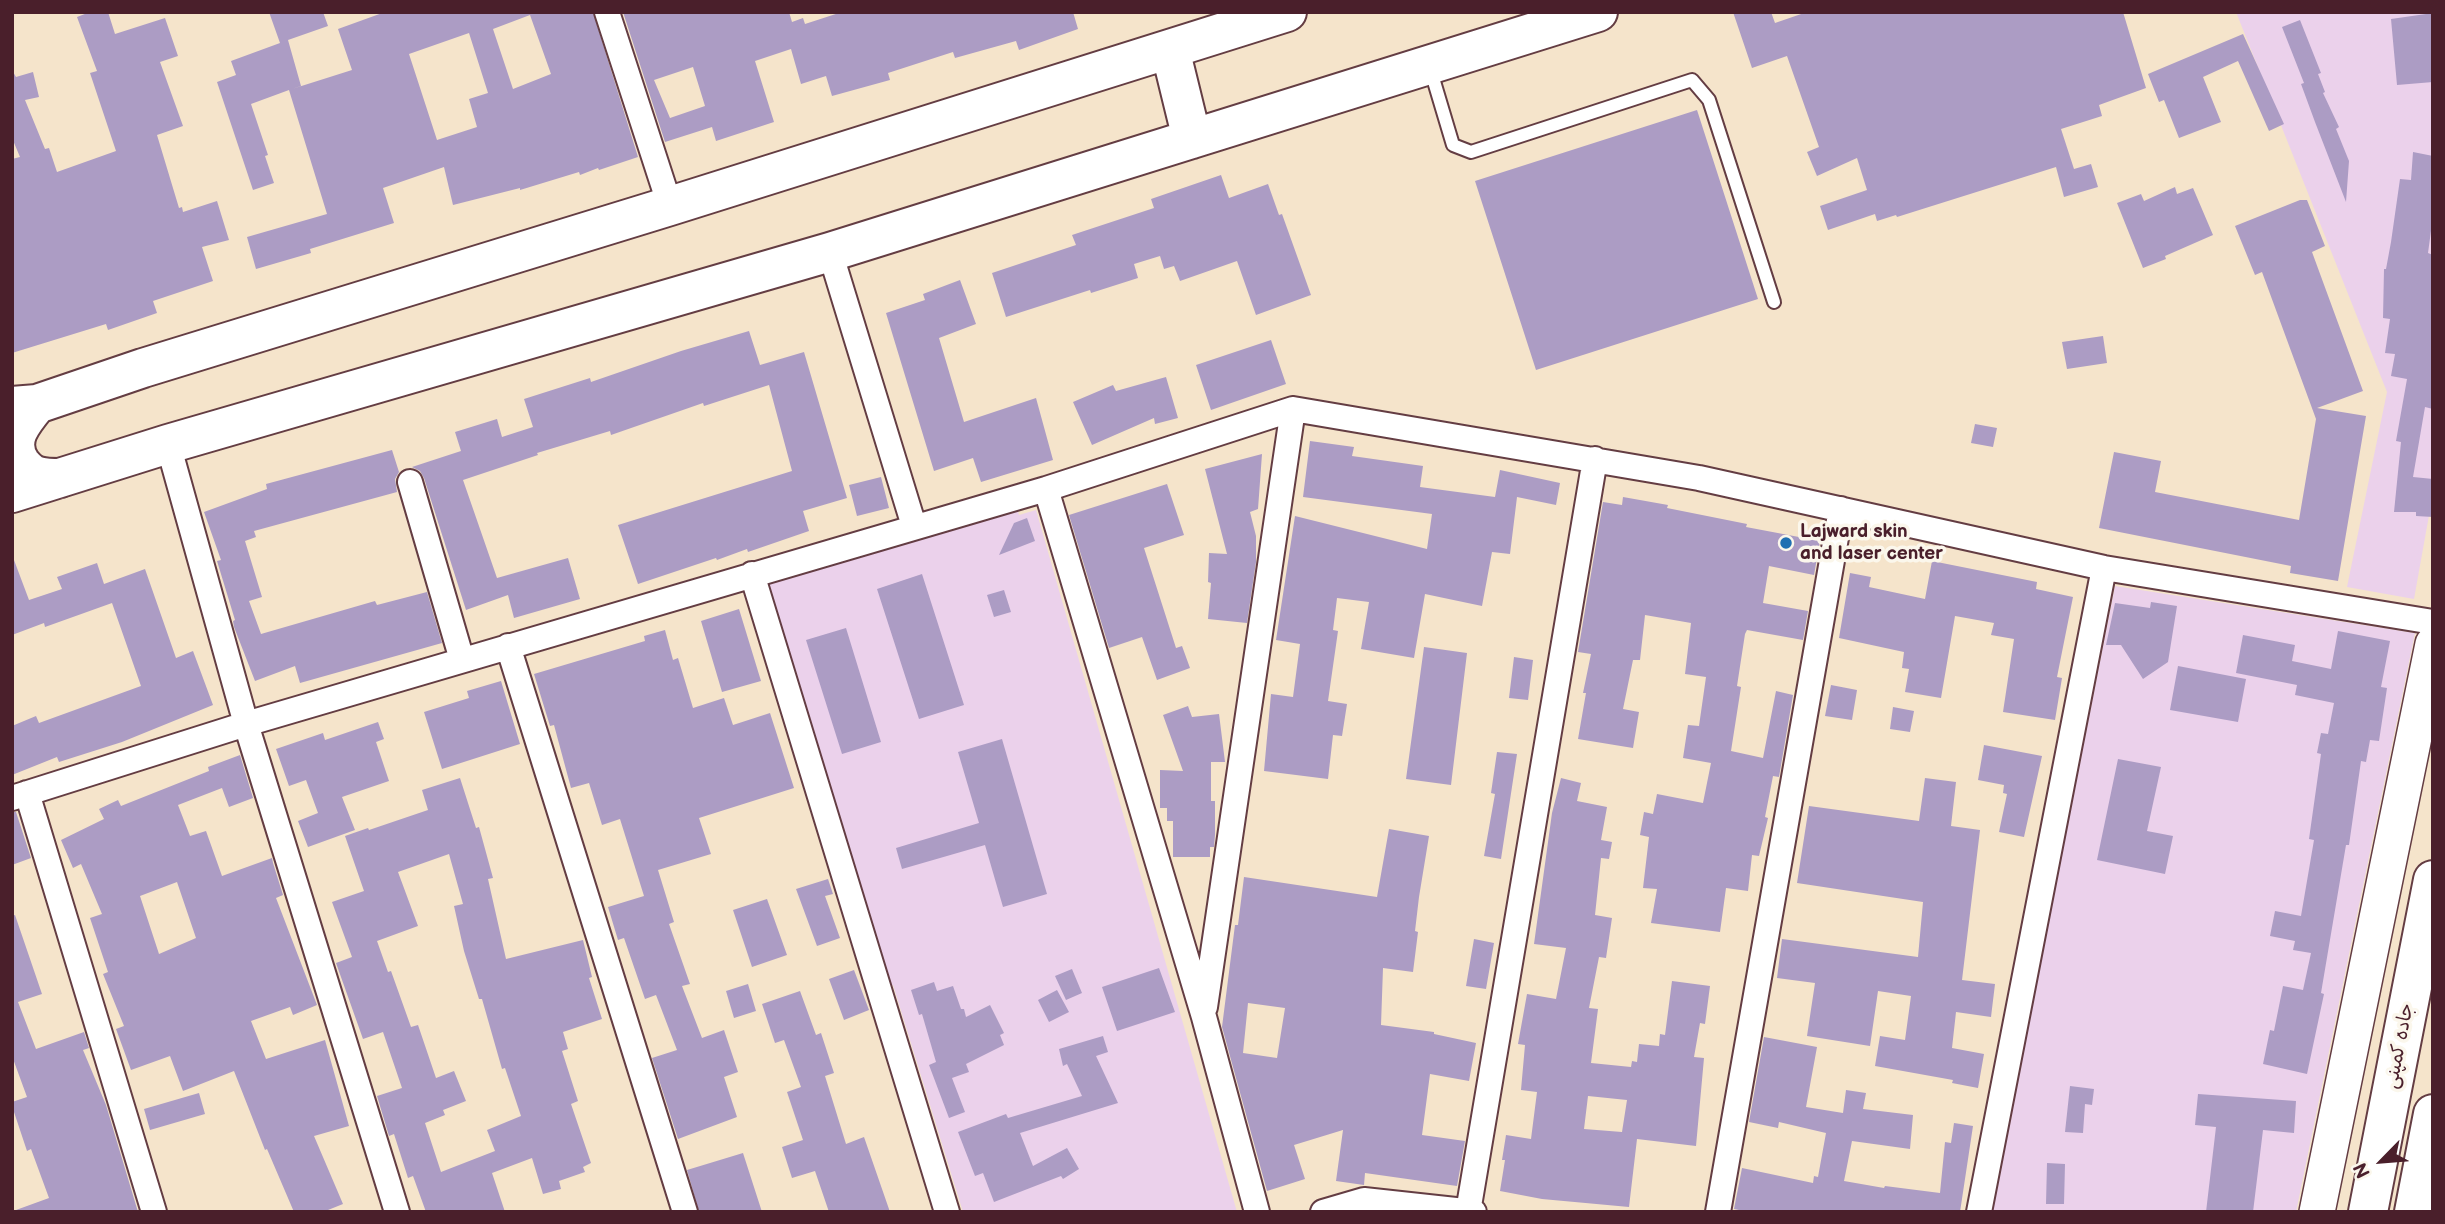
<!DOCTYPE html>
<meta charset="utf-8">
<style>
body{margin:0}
#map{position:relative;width:2445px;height:1224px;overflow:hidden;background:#f5e4cb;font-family:"Balsamiq Sans",sans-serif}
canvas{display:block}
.frame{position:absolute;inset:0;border:14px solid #4a1f2b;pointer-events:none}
.north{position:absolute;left:2347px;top:1126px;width:70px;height:70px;-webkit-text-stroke:5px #fbf7ec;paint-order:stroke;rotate:245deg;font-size:19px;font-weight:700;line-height:28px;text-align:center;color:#4a1f2b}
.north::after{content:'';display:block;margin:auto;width:24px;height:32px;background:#4a1f2b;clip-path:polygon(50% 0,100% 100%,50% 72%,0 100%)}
</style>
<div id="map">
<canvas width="2445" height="1224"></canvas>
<div class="frame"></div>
<div class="north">N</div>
</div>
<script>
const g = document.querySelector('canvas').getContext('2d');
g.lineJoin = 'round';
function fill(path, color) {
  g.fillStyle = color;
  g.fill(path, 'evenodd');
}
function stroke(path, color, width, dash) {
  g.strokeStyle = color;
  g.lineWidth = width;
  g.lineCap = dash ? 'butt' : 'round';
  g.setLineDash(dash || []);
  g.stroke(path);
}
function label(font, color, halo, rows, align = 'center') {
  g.font = font + ' "Balsamiq Sans","Playpen Sans Arabic",sans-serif';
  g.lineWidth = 7;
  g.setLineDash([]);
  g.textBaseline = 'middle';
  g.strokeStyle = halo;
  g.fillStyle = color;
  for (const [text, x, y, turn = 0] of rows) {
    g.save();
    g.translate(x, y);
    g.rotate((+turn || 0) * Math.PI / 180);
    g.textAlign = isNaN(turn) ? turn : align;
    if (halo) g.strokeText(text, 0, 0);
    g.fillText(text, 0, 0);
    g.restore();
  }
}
const built = new Path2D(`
 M2236,12H2433V493L2414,599L2347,587L2387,392Z
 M1016,504L1019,515L1036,510L1237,1212H963L893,985L887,987L763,581Z
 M2115,586L2415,633L2296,1212H1991Z`);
const building = new Path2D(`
 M90,12H108L115,34L165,18L178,56L160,62L183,126L157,135L179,208L182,207L183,212L217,201L229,240L202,247L213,281L153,301L157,313L108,330L106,324L12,353V159L20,157L12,138V70L16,77L33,72L39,97L25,100L45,149L49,148L57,172L116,151L90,73L97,71L77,17Z
 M269,12H323L328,26L288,40L301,86L292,89L352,70L338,29L385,12H593L638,157L599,170L598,168L580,175L579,172L520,190V188L453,205L444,167L383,188L394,223L310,249L311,253L256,269L247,237L327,214L289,90L251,104L268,155L265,156L274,183L253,190L217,82L236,75L231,61L280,43ZM530,15L551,74L513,89L493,29ZM469,33L488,93L469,99L477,127L437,140L409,54Z
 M623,12H789L792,22L803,18L805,24L842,12H1073L1078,29L1019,50L1016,41L955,58L953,52L888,73L890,80L832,96L826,76L801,84L791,49L755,61L774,122L716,141L712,127L665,142ZM693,67L705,106L670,118L654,80Z
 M1733,12H1771L1775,23L1807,12H2123L2146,88L2099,105L2102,116L2061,129L2074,169L2091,164L2098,187L2064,197L2056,167L1897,217L1896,215L1877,221L1875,214L1828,230L1820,206L1867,190L1857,158L1817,176L1807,152L1819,147L1787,56L1752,68Z
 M2433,13V82L2397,85L2391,19Z
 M2300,20L2321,73L2318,74L2325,92L2323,93L2339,127L2336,129L2349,161L2346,202L2315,122L2301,84L2304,83L2282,27Z
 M2243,34L2284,124L2269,131L2238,61L2203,77L2221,122L2179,138L2164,100L2159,102L2148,74Z
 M1697,110L1758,299L1536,370L1475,181Z
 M2413,152L2433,156V216L2428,253L2433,255V409L2425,407L2413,477L2433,479V517L2416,516V512H2394L2401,442L2396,441L2407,379L2391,376L2395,354L2385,353L2390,319L2383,318L2384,269H2386L2391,242L2400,179L2411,180Z
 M1221,175L1229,198L1268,184L1279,215L1282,214L1311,295L1256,315L1237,261L1180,281L1174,266L1164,269L1160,256L1134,264L1138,278L1091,293L1090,290L1006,317L992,273L1076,245L1072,235L1154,208L1151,199Z
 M2175,187L2177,194L2193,188L2213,235L2165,256L2166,259L2143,268L2117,203L2141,194L2144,201Z
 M2300,200H2307L2325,246L2312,252L2363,391L2317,408L2366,416L2338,581L2290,573L2291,566L2099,528L2114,452L2161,461L2155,492L2299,520L2316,419L2262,272L2255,275L2235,226Z
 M960,280L976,324L939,338L964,422L1036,398L1053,460L981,482L973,458L934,471L886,313L925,300L923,294Z
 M749,331L760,365L804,352L847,498L803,511L809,531L748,552L747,549L717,560L716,558L638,584L618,525L792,471L769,385L704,406L703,403L611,435L610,431L537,453L538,455L463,480L497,578L568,558L580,599L514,618L508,595L466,610L424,478L420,471L412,467L461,451L455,432L497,419L502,437L533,427L524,399L590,378L591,382L681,351Z
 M2103,336L2107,363L2067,369L2062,342Z
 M1271,340L1286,384L1211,410L1196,365Z
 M1166,377L1178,418L1155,424L1154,418L1092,445L1073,402L1113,385L1116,391Z
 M1975,424L1997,428L1993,447L1971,443Z
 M1310,441L1354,447L1352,456L1423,466L1420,487L1495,497L1500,470L1560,483L1556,505L1517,497L1510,554L1492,552L1482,606L1425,594L1414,658L1361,649L1369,602L1337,598L1333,630L1338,631L1328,701L1347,704L1342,736L1333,735L1328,779L1264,771L1271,694L1293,697L1300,644L1276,640L1295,516L1427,549L1432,514L1303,497Z
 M392,450L399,472L395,479L397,492L254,531L256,537L245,541L262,597L249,601L261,634L375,601L377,605L427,592L442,643L300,683L295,666L255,681L234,627L233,621L235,620L217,561L221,560L204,512L267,489L266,484Z
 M1262,454L1258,509L1250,512L1256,536V562L1247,623L1208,619L1211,583L1208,582L1209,553L1227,554L1205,469Z
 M881,477L889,508L857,516L849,485Z
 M1167,484L1184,535L1144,548L1176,648L1182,646L1190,668L1157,680L1142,637L1109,648L1069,515Z
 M1623,497L1668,505L1667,508L1747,524L1746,527L1820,541L1814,575L1769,566L1763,603L1808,611L1803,640L1747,630L1745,634L1737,686L1741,687L1731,751L1763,758L1776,691L1793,695L1779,777L1773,776L1765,817L1768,818L1759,856L1752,855L1748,891L1726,888L1720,932L1651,923L1657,889L1643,888L1649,837L1640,835L1644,812L1653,814L1657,794L1703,803L1711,763L1683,758L1688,725L1699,726L1706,677L1685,674L1691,623L1645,615L1640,660H1633L1623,709L1639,712L1633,748L1578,739L1586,693H1583L1591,654L1578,652L1603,502L1622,505Z
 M1027,518L1035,541L999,555L1014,523Z
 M12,560H14L29,600L62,589L57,577L97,563L104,584L145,569L176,658L193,651L213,705L122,742L59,762L57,757L12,775V726L36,716L39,723L141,686L112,603L45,627L44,623L12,635Z
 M1932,561L2037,582L2036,589L2073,597L2057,677L2062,678L2055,720L2003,712L2014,639L1991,635L1994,623L1955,616L1941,698L1905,692L1909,669L1902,668L1904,652L1839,638L1850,573L1871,577L1869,587L1925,599Z
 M922,574L964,705L919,719L877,589Z
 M1004,590L1011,612L994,617L987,595Z
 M2151,602L2177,606L2168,662L2143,679L2121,645H2106L2115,603L2150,608Z
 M739,609L761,681L722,692L701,621Z
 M846,628L881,742L842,754L806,640Z
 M665,630L673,660L678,658L693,708L724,698L733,725L770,713L794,788L699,818L711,854L658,870L674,922L669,924L690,984L682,986L702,1038L724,1030L738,1072L724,1077L737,1117L678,1139L652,1058L677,1050L656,995L645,999L624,938L618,940L608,907L644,896L620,819L602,825L589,783L571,788L554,725L550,726L534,674L645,641L644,636Z
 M2338,631L2390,641L2381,687L2387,688L2379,741L2370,740L2366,762L2361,761L2349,845H2346L2321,993L2324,994L2307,1074L2263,1064L2270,1030L2274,1031L2283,986L2303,990L2311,953L2293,950L2295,941L2270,936L2275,911L2301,916L2314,840L2309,839L2321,754L2317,753L2321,733L2328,734L2334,703L2295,695L2297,685L2236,673L2243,635L2295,645L2292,661L2331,669Z
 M1424,647L1467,653L1451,785L1406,779Z
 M1514,657L1533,660L1528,700L1509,698Z
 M2178,666L2246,679L2238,722L2170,710Z
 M501,681L520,744L442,769L424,712L469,698L467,691Z
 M1831,685L1857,690L1852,720L1825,716Z
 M1188,706L1192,717L1219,714L1225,762H1211V801H1215V835L1214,847H1210V857H1173V821H1167V808H1160V770L1183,771L1163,715Z
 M1893,707L1914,711L1910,732L1890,729Z
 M378,722L384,739L376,742L389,781L342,797L355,830L308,847L298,821L318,813L306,780L289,786L276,749L323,733L325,740Z
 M1002,739L1047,894L1003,907L985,845L902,869L896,848L979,823L958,752Z
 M1984,745L2042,756L2024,837L1999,832L2007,794L2003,793L2004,785L1978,780Z
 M1497,752L1517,754L1501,859L1484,856L1495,794L1491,793Z
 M240,755L253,798L229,807L222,788L178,805L190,836L206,831L222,876L272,858L273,863L283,895L276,898L317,1005L293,1015L290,1007L251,1021L266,1059L325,1040L349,1126L314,1136L343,1204L323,1212H294L267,1149L265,1150L234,1071L183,1091L170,1056L131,1070L116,1029L124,1026L103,974L108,972L90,918L102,914L81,864L73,868L61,840L104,819L99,809L118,800L121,806L209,771L208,767ZM177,882L196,938L159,954L140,896Z
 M2118,759L2161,767L2147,831L2173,836L2165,874L2097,860Z
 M460,778L476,828L479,827L493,878L488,879L506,959L583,940L592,977L589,978L602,1019L563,1032L568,1049L562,1051L578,1101L571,1104L591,1163L583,1167L585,1172L559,1181L561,1189L543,1194L532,1158L492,1173L505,1212H426L413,1176L408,1178L394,1134L389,1136L377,1096L402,1088L383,1032L363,1039L336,963L352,957L332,902L364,891L345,836L368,828L369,830L428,810L422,790ZM449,854L463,904L454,906L464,951L479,999H482L502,1069L505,1068L521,1116L487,1130L495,1151L441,1172L425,1123L445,1115L443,1110L466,1101L454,1071L436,1078L418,1025L411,1027L391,971L388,972L377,941L418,926L398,872Z
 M1561,778L1581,783L1577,801L1607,807L1601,840L1612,842L1609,859L1601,858L1595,915L1612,918L1606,958L1599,957L1589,1008L1598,1009L1591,1063L1631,1067L1632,1061L1637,1062L1639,1044L1659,1046L1660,1034L1665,1035L1672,981L1710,986L1705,1024L1700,1023L1694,1057L1704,1058L1696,1146L1637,1139L1629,1207L1542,1199L1500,1191L1505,1160H1502L1506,1135L1531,1139L1537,1092L1521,1090L1525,1045L1518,1044L1527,994L1556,999L1566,948L1534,944L1552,813ZM1588,1096L1627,1100L1622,1132L1584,1129Z
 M1925,778L1956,782L1951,826L1980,830L1962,980L1995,984L1991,1017L1956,1012L1952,1048L1984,1054L1978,1088L1952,1083L1953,1080L1875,1066L1880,1036L1905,1040L1911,996L1878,991L1870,1046L1807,1036L1815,983L1777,978L1782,939L1918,957L1923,902L1797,883L1809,806L1919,821Z
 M12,812H16L31,858L12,865Z
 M1389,829L1429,836L1419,897L1415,931L1418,932L1413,972L1383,968L1381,1025L1434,1032V1034L1476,1043L1469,1081L1430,1074L1422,1135L1465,1141L1457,1186L1365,1173L1364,1185L1336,1181L1343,1130L1294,1145L1305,1179L1267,1191L1222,1027L1235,925H1238L1244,877L1377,897ZM1248,1003L1285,1008L1277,1058L1243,1053Z
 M828,879L833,894L825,896L840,938L817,946L796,889Z
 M767,899L787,955L752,967L733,910Z
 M15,915L42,994L18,1002L36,1049L84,1032L89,1048L83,1050L106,1105L138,1212H16V1210L49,1198L31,1149L27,1151L12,1106V1102L27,1097L12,1056V916Z
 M1474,939L1494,943L1486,989L1466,986Z
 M1159,968L1175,1012L1117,1031L1102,987Z
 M1072,969L1082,993L1066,1000L1055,976Z
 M854,970L869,1010L844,1020L829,979Z
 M934,982L937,991L953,986L961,1009H964L966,1017L990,1005L1004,1033L1000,1035L1004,1045L966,1064L969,1072L952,1078L965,1112L949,1118L929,1065L936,1062L922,1014L919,1015L911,990Z
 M748,984L756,1011L734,1018L726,991Z
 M1057,990L1069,1012L1049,1022L1038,1000Z
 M800,991L816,1035L821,1033L834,1073L825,1076L846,1144L864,1137L890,1212H829L815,1171L792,1178L782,1147L803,1140L787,1092L801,1087L784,1040L775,1043L762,1004Z
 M1103,1036L1108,1052L1096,1056L1118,1103L1020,1133L1033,1166L1067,1148L1079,1169L1063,1179L1061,1176L994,1202L983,1173L975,1176L958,1132L1006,1114L1008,1118L1082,1096L1067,1064L1063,1066L1059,1049Z
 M1764,1037L1817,1047L1806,1107L1843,1113L1846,1090L1866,1093L1863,1109L1913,1115L1910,1149L1852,1141L1844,1181L1884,1188L1885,1186L1940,1193L1945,1142L1951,1143L1954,1123L1973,1126L1960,1212H1749L1734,1209L1742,1168L1813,1183L1814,1176L1818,1177L1826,1133L1779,1122L1778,1128L1749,1122Z
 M2070,1086L2094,1089L2092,1105L2085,1104L2083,1133L2065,1132Z
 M199,1093L205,1114L150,1130L144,1109Z
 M2198,1094L2296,1101L2294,1133L2263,1130L2253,1212H2206L2216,1127L2195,1125Z
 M743,1153L762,1212H699L687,1170Z
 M2047,1163L2065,1164L2064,1204H2046Z`);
const lane = new Path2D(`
 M1430,68L1453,145L1471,152L1692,80L1709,100L1774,302`);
const street = new Path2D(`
 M607,12L670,206
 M830,252L914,526
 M168,444L246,724L397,1212
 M410,482L462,660
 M1046,489L1204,1017L1257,1212
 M752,574L947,1212
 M508,646L685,1212
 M27,793L154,1212
 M12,798L246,724L1046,489L1293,409L1699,478L2104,568L2433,622
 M1205,1007L1293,409
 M1323,1212L1364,1200L1474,1212
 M1468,1212L1595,459
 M1718,1212L1841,509
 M1979,1212L2104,568`);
const secondary = new Path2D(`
 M2317,1212L2433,644`);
const primary = new Path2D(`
 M1170,49L1192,139
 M37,404C22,422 6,441 21,463C25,468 31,474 38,476C45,478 53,478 60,478
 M12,406L37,404L143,368L670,206L1287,12
 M12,493L168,444L830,252L1598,12`);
const highway = new Path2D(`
 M2368,1212L2433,880
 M2414,1212L2433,1114`);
const markers = [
 [1786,543,7,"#1f6fb2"]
];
const poiNames = [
 ["Lajward skin",1800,532],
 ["and laser center",1800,554]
];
const streetNames = [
 ["جاده کمپنی",2400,1046,-79]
];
fill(built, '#ebd1eb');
fill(building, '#ac9cc4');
stroke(lane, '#643d43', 16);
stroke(street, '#643d43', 28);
stroke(secondary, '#643d43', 38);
stroke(primary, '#643d43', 42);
stroke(highway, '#643d43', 42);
stroke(lane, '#fff', 12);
stroke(street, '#fff', 24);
stroke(secondary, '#fff', 35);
stroke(primary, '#fff', 38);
stroke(highway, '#fff', 38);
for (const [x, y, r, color] of markers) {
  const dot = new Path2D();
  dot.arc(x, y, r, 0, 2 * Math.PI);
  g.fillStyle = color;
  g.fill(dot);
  stroke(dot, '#fbf7ec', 2.5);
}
label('bold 19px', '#4a1f2b', '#fbf7ec', poiNames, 'left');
label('19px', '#4a1f2b', '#fbf7ec', streetNames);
</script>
